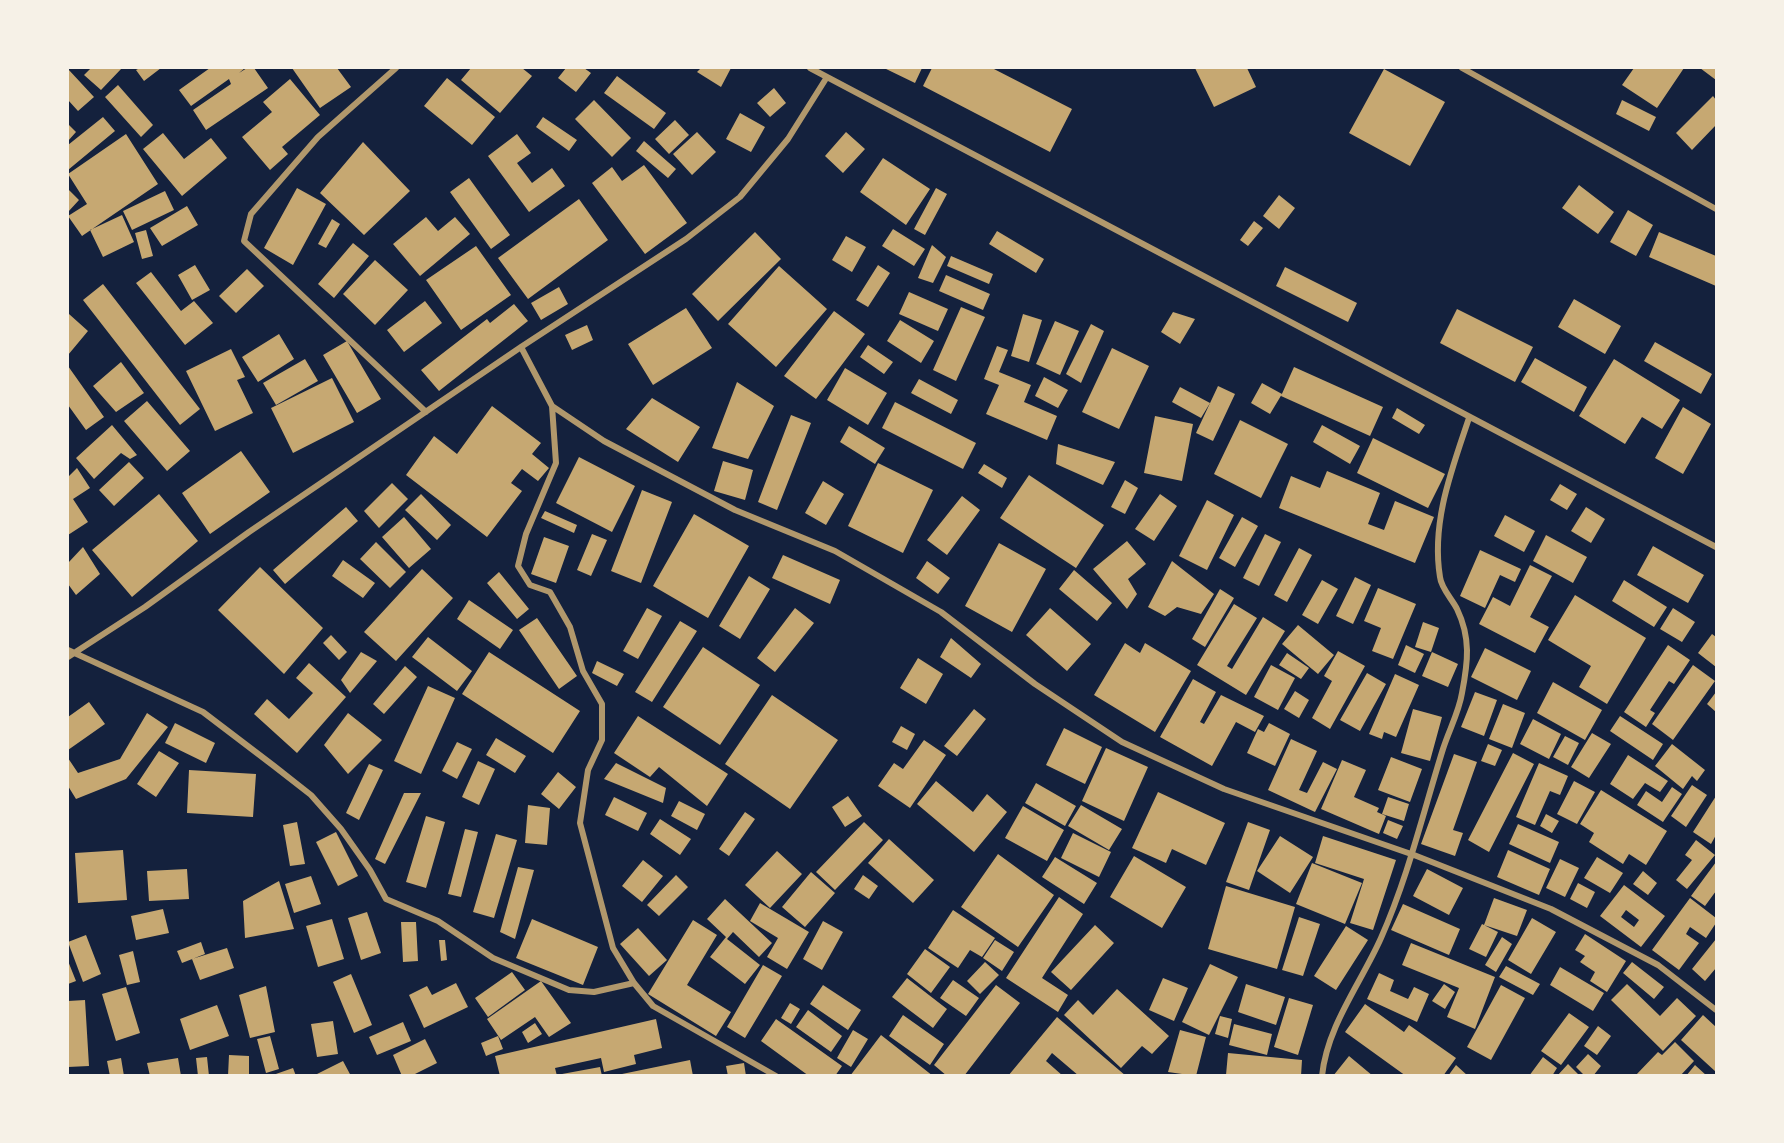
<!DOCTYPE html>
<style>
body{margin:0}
#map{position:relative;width:1784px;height:1143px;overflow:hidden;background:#14213d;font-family:"DejaVu Sans",sans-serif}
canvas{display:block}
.frame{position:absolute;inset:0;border:69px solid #f6f1e7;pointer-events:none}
</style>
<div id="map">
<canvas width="1784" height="1143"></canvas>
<div class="frame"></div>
</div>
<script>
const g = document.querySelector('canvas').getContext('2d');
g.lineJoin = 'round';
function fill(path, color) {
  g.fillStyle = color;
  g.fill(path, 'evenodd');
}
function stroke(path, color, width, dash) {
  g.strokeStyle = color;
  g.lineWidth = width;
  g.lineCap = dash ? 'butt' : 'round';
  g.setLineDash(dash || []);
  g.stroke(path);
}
const building = new Path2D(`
 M91,68H122L101,90L84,75Z
 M140,68H161L144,81L136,70Z
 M210,68H245L239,73L247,68H254L268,88L206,130L193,110L231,84L229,79L191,106L179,90Z
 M292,68H337L351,87L320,108Z
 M471,68H522L532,76L500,113L461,80Z
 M566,68H584L591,73L576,92L558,78Z
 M701,68H731L721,87L697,72Z
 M884,68H922L915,83Z
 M932,68H992L1072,109L1050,152L923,86Z
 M1195,68H1247L1256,87L1214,107Z
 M1634,68H1684L1657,108L1622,85Z
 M1700,68H1716V80Z
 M68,69L94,97L78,111L68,100Z
 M1384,69L1445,102L1410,166L1349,133Z
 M617,76L666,113L654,129L604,93Z
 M447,78L495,117L472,145L424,106Z
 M290,79L320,115L282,147L288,154L270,170L242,137L272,112L263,102Z
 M118,85L153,125L141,137L105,97Z
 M774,88L786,103L770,117L757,103Z
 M1713,96L1716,100V125L1692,150L1676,133Z
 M594,100L631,138L612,157L575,119Z
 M1622,100L1656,117L1649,131L1616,114Z
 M740,113L765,127L751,152L726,139Z
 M103,117L115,131L68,170V145Z
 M543,117L577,140L569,151L536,127Z
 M675,120L689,135L669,154L655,139Z
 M68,124L76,132L68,141Z
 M697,132L716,152L692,175L673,154Z
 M846,132L865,149L843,173L825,156Z
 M163,133L184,159L211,138L227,158L182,196L143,149Z
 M126,134L158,184L82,236L68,216L87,204L68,174Z
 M517,134L531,153L517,163L532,183L552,168L565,186L529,212L488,156Z
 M644,141L676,169L668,178L636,151Z
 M363,142L410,191L364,235L320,193Z
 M883,158L930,189L906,225L860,192Z
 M644,165L687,223L645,254L592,183L612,167L622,181Z
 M469,178L510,235L491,249L450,192Z
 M1579,185L1614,212L1598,234L1562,208Z
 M297,188L326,204L293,265L264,248Z
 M936,188L947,194L925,235L914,229Z
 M68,189L79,200L68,212Z
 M165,191L174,210L132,230L123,211Z
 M1279,195L1295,208L1279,229L1263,216Z
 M579,199L608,240L528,299L498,258Z
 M187,206L198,225L162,246L150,228Z
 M1628,210L1653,225L1636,256L1610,242Z
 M122,215L134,242L103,257L90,230Z
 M426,217L438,231L455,217L470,234L420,276L393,244Z
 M332,219L340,224L326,248L318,244Z
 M1254,221L1263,228L1248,246L1240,240Z
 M893,229L925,249L914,266L882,246Z
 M146,230L153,256L142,259L135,233Z
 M997,231L1044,259L1036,273L989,244Z
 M755,232L781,259L718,321L692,294Z
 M1659,232L1716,256V286L1649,257Z
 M846,236L866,247L852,272L832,260Z
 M353,243L369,256L334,298L318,284Z
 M932,245L946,257L933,283L918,278Z
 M476,246L511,295L461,330L426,280Z
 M951,256L993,274L989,284L947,266Z
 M375,260L408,290L375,325L343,294Z
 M195,265L210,290L192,300L178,275Z
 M878,265L890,273L868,307L856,300Z
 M779,266L827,309L776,367L728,324Z
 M1285,267L1357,303L1348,322L1276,286Z
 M247,269L264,286L236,313L219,296Z
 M151,272L181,311L194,301L213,323L185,345L136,283Z
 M946,275L990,294L983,310L939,291Z
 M103,284L200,409L180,425L83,300Z
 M559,287L568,304L541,320L531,303Z
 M909,292L948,309L938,331L899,314Z
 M1574,299L1621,326L1605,354L1558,327Z
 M425,301L442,323L404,352L387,330Z
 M514,304L528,321L439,391L421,370L487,319L490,323Z
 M961,307L985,317L956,381L933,370Z
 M686,308L712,348L653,385L628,344Z
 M1457,309L1533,347L1515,382L1440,343Z
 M834,311L865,334L816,399L784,376Z
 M1173,312L1195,319L1180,344L1161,332Z
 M69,314L88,331L68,355V315Z
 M1023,314L1042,320L1029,362L1011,356Z
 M900,320L934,341L921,363L887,341Z
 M1055,321L1079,331L1060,375L1036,364Z
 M1091,324L1104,331L1081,383L1066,374Z
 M587,325L593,340L572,350L565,335Z
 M279,334L294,359L258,382L242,357Z
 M347,341L381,399L357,413L323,355Z
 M1655,342L1712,374L1701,394L1644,361Z
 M868,345L893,362L884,374L860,357Z
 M997,346L1008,350L999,372L1031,385L1024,402L1057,416L1047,440L986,414L999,385L984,379Z
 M1112,348L1149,366L1119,429L1082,412Z
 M231,349L245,377L237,380L253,413L215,431L186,371Z
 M1535,358L1587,387L1574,412L1521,382Z
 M305,359L318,381L276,405L263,383Z
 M1614,359L1680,400L1662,429L1642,417L1625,444L1579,416Z
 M121,362L144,393L116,412L93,386Z
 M68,366L104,417L86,430L68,405Z
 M1294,367L1383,407L1370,436L1281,396Z
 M845,368L887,393L868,425L827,400Z
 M1044,377L1068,390L1058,408L1035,396Z
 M332,378L354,422L293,453L271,408Z
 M919,379L958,400L951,414L911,393Z
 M737,382L774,406L748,459L712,448Z
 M1262,383L1282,394L1270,414L1251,403Z
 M1218,386L1235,394L1213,441L1196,433Z
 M1180,387L1210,403L1201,418L1172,402Z
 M652,398L700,427L678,462L626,429Z
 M147,401L190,451L167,471L124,421Z
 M895,402L976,443L963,469L882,428Z
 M492,406L541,443L532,454L549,468L538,481L522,469L511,483L522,491L487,537L406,475L434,436L457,454Z
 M1683,407L1711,424L1683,474L1655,458Z
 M1397,408L1425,425L1419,434L1392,418Z
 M791,415L811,423L777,510L758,502Z
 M1155,416L1193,424L1182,481L1144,473Z
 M1240,420L1288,444L1261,498L1214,474Z
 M112,425L137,455L130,459L121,453L94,479L76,458Z
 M1322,425L1360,446L1350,464L1313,442Z
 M849,426L885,448L875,464L840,442Z
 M1373,438L1445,474L1428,508L1357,473Z
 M1058,444L1115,462L1103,485L1056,464Z
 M241,451L270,492L210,534L182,493Z
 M579,457L635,486L612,532L556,503Z
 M723,461L753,470L745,500L714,491Z
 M129,462L144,478L114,506L99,490Z
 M878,463L933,490L903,553L848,526Z
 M984,464L1007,478L1002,488L978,473Z
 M77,468L90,488L73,499L88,522L68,535V477Z
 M1327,471L1380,493L1368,524L1384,530L1395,501L1434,517L1415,563L1279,508L1291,476L1320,488Z
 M1029,475L1104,525L1076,568L1000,518Z
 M1125,480L1138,488L1125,514L1111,507Z
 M823,481L844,494L826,525L805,513Z
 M392,483L408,499L379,528L364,511Z
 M1560,484L1577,494L1567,510L1550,500Z
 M642,490L672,502L641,583L611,571Z
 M159,494L198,541L132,597L92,550Z
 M421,494L451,525L437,540L405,510Z
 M1160,494L1177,506L1154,541L1135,529Z
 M962,496L980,510L947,555L927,540Z
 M1207,500L1234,515L1207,570L1179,556Z
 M346,507L358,521L285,584L273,570Z
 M1586,507L1605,519L1591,543L1571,531Z
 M545,511L577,525L574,533L541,518Z
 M694,514L749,546L708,618L653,586Z
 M1505,515L1535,531L1524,552L1494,536Z
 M404,517L431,549L409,568L382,537Z
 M1242,517L1258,526L1235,567L1219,558Z
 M592,534L607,540L591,576L577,570Z
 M1265,534L1281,542L1259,586L1243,578Z
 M1546,535L1587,557L1573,583L1533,561Z
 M544,537L569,546L556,583L531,574Z
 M1127,541L1146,564L1128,579L1137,594L1127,609L1093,569Z
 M376,542L406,572L390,588L360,559Z
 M999,543L1046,569L1012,632L965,606Z
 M1653,546L1704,575L1688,603L1637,575Z
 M83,547L100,574L76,595L68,584V563Z
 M1299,548L1312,555L1287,602L1274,595Z
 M1480,550L1521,569L1515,582L1500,575L1485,608L1460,596Z
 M783,555L840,580L830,604L772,578Z
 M343,560L375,583L363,598L332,576Z
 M927,561L950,578L938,594L916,578Z
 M1172,561L1214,594L1201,614L1177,607L1165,616L1148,607Z
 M1530,565L1552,576L1530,617L1549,627L1535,653L1479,624L1493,597L1510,606Z
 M260,567L323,628L284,674L218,610Z
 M422,569L453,598L396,661L364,632Z
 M1074,570L1112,603L1097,621L1059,589Z
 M499,572L529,609L517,619L487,583Z
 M749,576L770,589L740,639L719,626Z
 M1355,577L1371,585L1353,624L1336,616Z
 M1322,580L1338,589L1318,624L1302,615Z
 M1624,580L1667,607L1654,627L1612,601Z
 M1378,588L1416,604L1393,659L1372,651L1381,628L1364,621Z
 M1220,589L1234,598L1205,647L1192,639Z
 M1575,595L1646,638L1607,704L1579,687L1591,666L1548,640Z
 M469,600L513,630L500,649L457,619Z
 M1234,604L1257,618L1227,666L1232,669L1263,617L1285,631L1246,695L1197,665Z
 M647,608L662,616L638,659L623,651Z
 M795,608L814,623L775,672L757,658Z
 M1050,608L1091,644L1067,671L1026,635Z
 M1673,608L1695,622L1682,642L1660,629Z
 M537,618L577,676L559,689L519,630Z
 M680,621L697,631L652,702L635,692Z
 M1423,622L1439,628L1431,652L1415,647Z
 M1298,625L1334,655L1318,674L1282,644Z
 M1712,634L1716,637V667L1698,653Z
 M331,635L347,652L339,660L323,643Z
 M428,637L472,671L457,691L412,657Z
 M951,638L981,664L971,678L940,657Z
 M1125,643L1140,653L1145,643L1191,671L1155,732L1094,695Z
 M1406,645L1424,654L1415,673L1398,665Z
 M1668,645L1690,660L1674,684L1669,681L1650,710L1655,713L1646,727L1624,712Z
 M703,647L760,685L720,745L663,707Z
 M1485,648L1531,671L1517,700L1471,677Z
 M1338,651L1365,666L1330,729L1312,718L1332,681L1324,676Z
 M361,652L377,661L350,693L341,680Z
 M489,652L580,711L553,753L462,694Z
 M1432,652L1458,664L1448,687L1422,676Z
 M1287,653L1309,668L1301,679L1279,665Z
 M918,658L943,674L926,704L900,688Z
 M597,661L624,674L617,686L592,673Z
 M309,663L346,697L297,753L254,714L267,699L289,719L313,693L296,678Z
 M1271,665L1295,678L1278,710L1254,697Z
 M1693,665L1715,681L1673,740L1652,724Z
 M405,666L417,677L384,714L373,704Z
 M1367,673L1386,684L1360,731L1340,720Z
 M1395,674L1419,685L1396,737L1384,732L1382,739L1369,734Z
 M1193,679L1216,692L1200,722L1204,724L1221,695L1264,716L1255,732L1236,722L1212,766L1160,737Z
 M1553,682L1602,710L1585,740L1537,713Z
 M428,686L455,698L421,774L394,761Z
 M1295,691L1309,700L1299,718L1284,709Z
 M1475,692L1497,700L1484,736L1461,727Z
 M1716,692V712L1707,704Z
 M772,695L838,740L790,809L725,764Z
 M89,702L105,724L68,750V717Z
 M1503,704L1525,713L1512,748L1489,739Z
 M974,709L986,719L957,756L944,746Z
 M1413,709L1442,717L1430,761L1401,753Z
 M147,713L168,727L126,779L76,799L68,786V758L78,773L120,759Z
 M348,713L382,740L348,774L324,745Z
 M638,716L728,774L707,806L659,767L650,777L614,753Z
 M1620,716L1663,744L1653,760L1610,731Z
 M1533,719L1561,734L1549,759L1520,744Z
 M175,723L215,743L206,763L165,743Z
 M1269,723L1290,734L1275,766L1247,753L1258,729L1264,732Z
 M901,726L915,734L907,750L892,742Z
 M1064,728L1102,747L1085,784L1046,765Z
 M1592,733L1611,744L1589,778L1571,767Z
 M1565,736L1579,743L1568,765L1553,757Z
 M496,738L526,756L515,773L486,755Z
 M1291,739L1317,751L1299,790L1307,793L1323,762L1337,769L1315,812L1268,790Z
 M924,740L946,755L910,808L878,786L894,763L903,769Z
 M457,742L472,749L457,779L442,771Z
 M1488,744L1502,750L1495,766L1481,761Z
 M1672,744L1705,770L1697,781L1692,776L1683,789L1655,766Z
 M1106,748L1148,767L1124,821L1082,801Z
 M159,751L179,763L156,797L137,784Z
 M1513,753L1534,764L1489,852L1468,840Z
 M1454,754L1477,762L1453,830L1463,833L1455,856L1421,844Z
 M1628,755L1668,781L1660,792L1645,783L1633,799L1610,784Z
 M1391,757L1422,769L1410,802L1378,790Z
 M1342,760L1366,770L1354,797L1379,808L1377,812L1386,816L1379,834L1321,809Z
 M478,761L495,769L479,805L462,797Z
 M616,763L666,788L663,803L604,779Z
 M1539,763L1568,776L1560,795L1550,791L1535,825L1516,817Z
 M369,764L383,770L359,820L346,813Z
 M189,770L256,774L253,817L187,813Z
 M558,772L576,787L559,809L541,794Z
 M936,781L973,812L987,794L1007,812L974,852L917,804Z
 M1574,781L1595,792L1577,824L1557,814Z
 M1036,783L1076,806L1065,826L1025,803Z
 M1692,785L1707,795L1686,827L1671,816Z
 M1672,787L1682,794L1663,822L1637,805L1646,791L1662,802Z
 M1601,790L1667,831L1646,865L1629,854L1623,864L1589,842L1594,833L1580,824Z
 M1158,792L1225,823L1206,865L1172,849L1166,863L1132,848Z
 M404,793H421L385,864L375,859Z
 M848,796L862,816L845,827L832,807Z
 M1716,796V835L1711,844L1693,832Z
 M614,797L647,813L638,831L605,815Z
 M1388,797L1409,804L1404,821L1382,814Z
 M679,801L705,814L697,830L671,816Z
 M528,805L550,808L547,845L525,843Z
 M1081,805L1122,829L1109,850L1068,826Z
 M1023,806L1064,830L1047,861L1005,838Z
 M745,812L755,819L729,856L719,849Z
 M1546,814L1559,821L1552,833L1540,826Z
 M426,816L445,822L426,888L406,882Z
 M660,819L691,839L680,855L650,834Z
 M1388,820L1403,826L1397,839L1383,833Z
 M297,822L305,864L290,866L283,825Z
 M864,822L883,840L835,890L816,872Z
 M1248,822L1270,830L1249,890L1226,882Z
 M1518,824L1559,842L1550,863L1509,844Z
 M465,829L478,832L461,897L448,894Z
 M336,832L358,876L338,886L316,842Z
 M1073,833L1111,852L1099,877L1061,858Z
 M496,834L517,840L494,918L473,912Z
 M1280,836L1313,857L1290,893L1257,871Z
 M1323,836L1396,860L1373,930L1350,923L1364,879L1315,863Z
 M889,839L934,880L913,903L868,863Z
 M1696,840L1715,855L1687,889L1676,880L1692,860L1685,855Z
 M123,850L127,900L78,903L75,853Z
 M1508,850L1550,869L1539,895L1497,877Z
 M777,851L802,874L770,908L745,885Z
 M998,854L1054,895L1018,947L961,907Z
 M1134,856L1186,887L1162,928L1110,897Z
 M1055,857L1097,883L1084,904L1042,877Z
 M1597,857L1623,873L1610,893L1584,878Z
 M1560,859L1579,868L1565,897L1546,888Z
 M643,860L663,876L642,902L622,886Z
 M1716,862V891L1705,906L1691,896Z
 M1312,863L1362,883L1345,924L1296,904Z
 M518,867L534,870L515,939L500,932Z
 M187,869L189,899L149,901L147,871Z
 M1427,869L1463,888L1449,915L1413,896Z
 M1643,871L1657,883L1648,895L1633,884Z
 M811,872L835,893L805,927L782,907Z
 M676,875L688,887L659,916L647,905Z
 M863,875L878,886L869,899L854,889Z
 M311,876L321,904L294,913L285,884Z
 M279,881L294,929L245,938L243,901Z
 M1578,883L1595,892L1587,908L1570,899Z
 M1624,885L1665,916L1641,947L1600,916ZM1626,910L1639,920L1634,927L1621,917Z
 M1226,886L1295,907L1277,969L1208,949Z
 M1059,897L1083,914L1042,978L1068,995L1058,1012L1006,978Z
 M1494,898L1527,910L1517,936L1484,925Z
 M1690,898L1716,918V923L1706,938L1690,927L1686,934L1699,943L1679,970L1652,950Z
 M725,899L772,943L759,957L733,932L727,939L760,965L745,984L710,957L726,937L707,919Z
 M760,903L809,932L787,969L767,957L778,938L750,921Z
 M1403,904L1460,929L1449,955L1391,930Z
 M163,909L169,933L136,940L131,916Z
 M953,910L995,938L982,957L970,950L958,968L928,948Z
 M367,912L381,953L361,960L348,918Z
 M1299,917L1320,924L1303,976L1282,970Z
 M1532,918L1556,932L1531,974L1508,960Z
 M332,919L344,959L318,967L306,926Z
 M532,919L598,947L583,985L516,958Z
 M693,920L717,935L687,985L731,1012L716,1036L648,994Z
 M823,921L843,932L822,970L803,959Z
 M401,922H416L418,961L403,962Z
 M1482,924L1498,932L1486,957L1469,949Z
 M1095,925L1114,943L1071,990L1051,972Z
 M1346,926L1368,940L1336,990L1314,976Z
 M638,928L667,960L649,976L620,944Z
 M1585,934L1626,961L1607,992L1590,981L1595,972L1580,962L1585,956L1575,950Z
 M86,935L101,974L83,982L68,942Z
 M1502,937L1512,944L1496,972L1485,965Z
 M1716,939V968L1705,981L1692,969Z
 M439,940H445L447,960L441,961Z
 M995,940L1014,952L1002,971L983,958Z
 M201,942L205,954L182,963L177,951Z
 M1411,943L1495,977L1475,1029L1447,1017L1459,988L1402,965Z
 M227,948L234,968L200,980L192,959Z
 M925,949L950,967L931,993L907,974Z
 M133,951L140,982L127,985L119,955Z
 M68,961L76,981L68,984Z
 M985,962L999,975L980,994L967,981Z
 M1632,962L1664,987L1654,999L1623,973Z
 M1210,964L1238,977L1209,1035L1182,1022Z
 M763,965L782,976L745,1038L727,1027Z
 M1506,966L1540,984L1533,995L1499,977Z
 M1560,967L1604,993L1593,1011L1550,985Z
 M512,972L525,990L488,1017L475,998Z
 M1379,973L1394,980L1390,991L1408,999L1414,987L1429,994L1417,1022L1367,999Z
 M351,974L372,1025L354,1033L333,982Z
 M907,978L947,1009L933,1028L892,997Z
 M1163,978L1188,988L1174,1021L1149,1010Z
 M953,980L979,998L966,1016L940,998Z
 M541,981L571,1023L549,1037L535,1017L501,1040L487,1019Z
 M456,983L468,1007L424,1028L409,995L427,986L432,995Z
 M1246,984L1285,997L1276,1025L1238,1012Z
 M1444,984L1455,992L1445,1009L1432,1001Z
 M1627,984L1660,1016L1677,998L1696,1016L1663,1051L1611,1000Z
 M823,985L861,1010L848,1030L810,1004Z
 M996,985L1020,1003L964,1076H947L934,1065Z
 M1501,985L1525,998L1491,1060L1467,1047Z
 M266,986L275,1032L250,1038L239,995Z
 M126,987L140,1033L116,1041L102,994Z
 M1117,989L1169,1036L1152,1054L1142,1046L1121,1068L1064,1015L1078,1000L1093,1015Z
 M1289,998L1313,1005L1298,1055L1274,1047Z
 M85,1000L89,1066L68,1067V1001Z
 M790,1003L800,1009L791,1024L781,1018Z
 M1365,1004L1404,1032L1409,1025L1456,1058L1443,1076H1406L1345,1032Z
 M217,1005L229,1036L190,1050L180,1019Z
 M808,1010L842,1036L831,1052L796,1027Z
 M1569,1013L1589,1027L1561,1065L1541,1051Z
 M903,1015L944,1044L930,1065L889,1036Z
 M1703,1015L1716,1027V1072L1681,1040Z
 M1220,1016L1232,1019L1228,1038L1215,1034Z
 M1057,1017L1126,1076H1079L1052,1053L1046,1061L1063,1076H1008Z
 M656,1019L662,1048L634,1055L636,1064L604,1072L601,1058L555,1068L557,1076H500L495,1056Z
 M776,1019L842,1066L835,1076H809L761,1041Z
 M333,1021L338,1054L317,1057L311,1024Z
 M403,1022L411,1041L377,1055L369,1037Z
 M535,1023L542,1034L528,1043L522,1032Z
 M1234,1024L1272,1034L1267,1055L1229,1045Z
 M1598,1026L1611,1036L1597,1055L1584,1046Z
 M853,1030L868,1039L851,1067L837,1058Z
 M1180,1030L1206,1037L1196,1076L1168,1072Z
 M881,1035L933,1076H850Z
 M270,1036L279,1069L266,1073L257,1039Z
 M498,1036L503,1049L486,1056L481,1043Z
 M425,1039L437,1063L411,1076H402L393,1055Z
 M1675,1042L1694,1061L1680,1076H1635L1658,1052L1662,1055Z
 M1228,1053L1302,1060L1301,1076L1226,1075Z
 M1588,1054L1601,1066L1593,1076H1585L1576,1067Z
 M229,1055L249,1056V1076H228Z
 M1349,1056L1373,1076H1333Z
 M207,1057L209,1076H198L196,1058Z
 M1543,1057L1557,1068L1552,1076H1529Z
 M121,1058L124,1076H110L107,1061Z
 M178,1058L181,1076H150L147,1063Z
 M690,1060L693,1076H622V1074Z
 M343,1061L351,1076H313Z
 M744,1063L746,1076H728L726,1066Z
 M1568,1064L1580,1076H1557Z
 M1456,1065L1468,1076H1448Z
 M1695,1065L1707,1076H1686Z
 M600,1067L602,1076H562V1074Z
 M293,1068L296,1076H273V1075Z`);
const minor = new Path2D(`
 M396,68L318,137L251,214L244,241L426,412
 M810,68L1716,547
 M1462,68L1716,209
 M521,347L552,406L556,463L526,534L518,566L530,585L550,592L570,627L583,671L602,704V740L588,770L580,823L613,948L634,983L653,1006L776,1076
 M552,406L604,441L735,510L835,551L941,612L1035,684L1122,742L1224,789L1414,855L1551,909L1658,965L1716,1010
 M68,650L203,712L274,766L311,795L341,829L370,870L386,899L438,921L493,958L569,990L594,992L634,983
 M68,657L145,607L249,532L521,347L686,239L740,197L788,139L827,77
 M1322,1076C1327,1026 1361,983 1381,938C1408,877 1423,813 1443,749C1449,730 1459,712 1462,693C1468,662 1471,638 1457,609C1452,599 1441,588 1440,577C1431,522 1452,469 1469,418`);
fill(building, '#c6a872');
stroke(minor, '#b1986c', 6);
</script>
